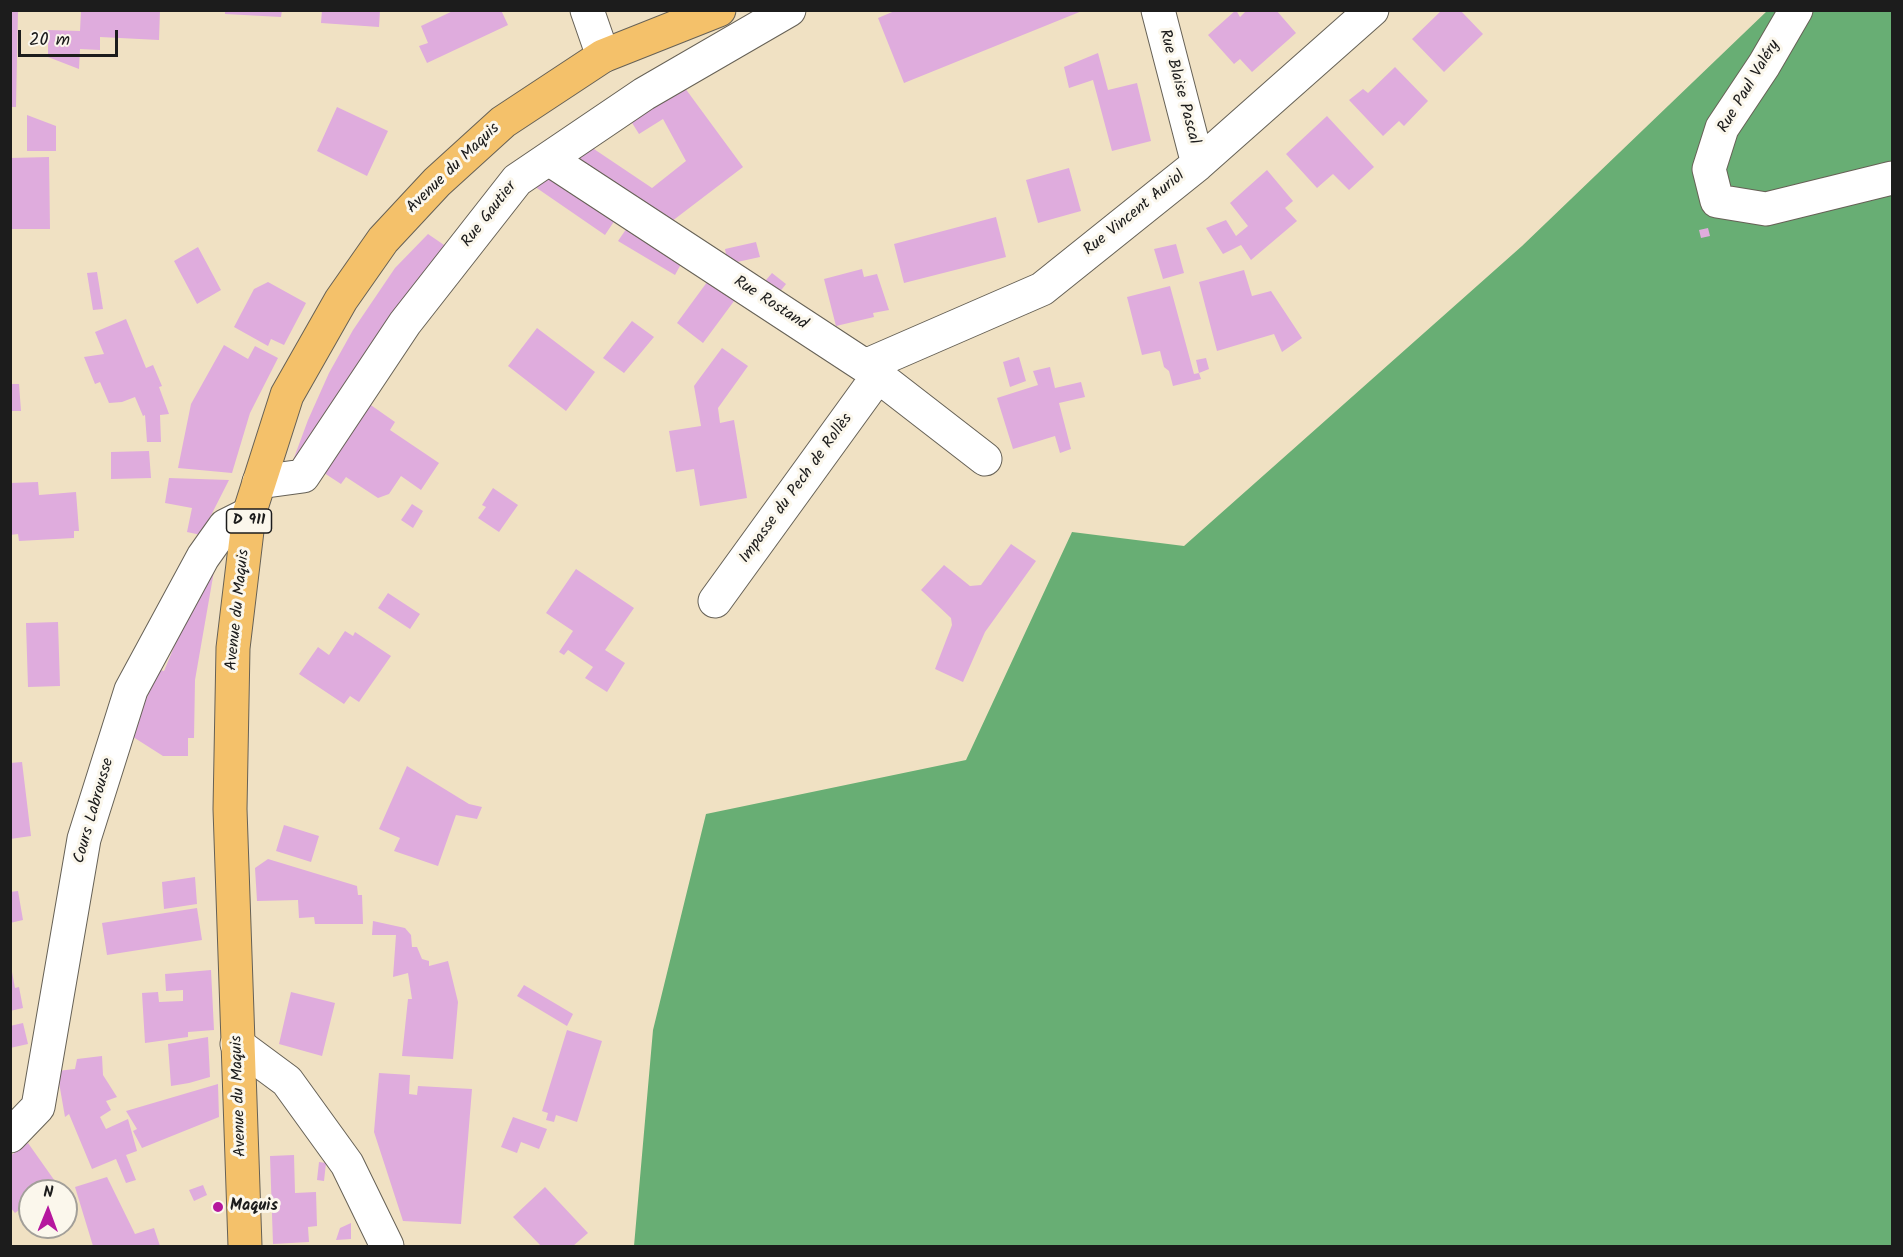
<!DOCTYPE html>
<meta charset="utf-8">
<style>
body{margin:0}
#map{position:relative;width:1903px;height:1257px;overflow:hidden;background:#f0e1c3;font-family:Kalam,sans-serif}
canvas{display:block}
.frame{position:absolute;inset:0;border:12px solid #1c1c1c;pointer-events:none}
.north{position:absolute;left:18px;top:1179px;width:60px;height:60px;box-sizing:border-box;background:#fbf7ec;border:2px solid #a29f99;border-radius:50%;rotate:1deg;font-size:16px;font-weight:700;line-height:24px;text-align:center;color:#1c1c1c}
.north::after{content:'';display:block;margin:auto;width:21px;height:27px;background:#b5179e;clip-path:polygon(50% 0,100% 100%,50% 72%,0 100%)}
.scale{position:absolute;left:18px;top:30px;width:100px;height:27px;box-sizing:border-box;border:3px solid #1c1c1c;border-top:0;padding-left:8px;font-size:18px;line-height:21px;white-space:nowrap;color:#1c1c1c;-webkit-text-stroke:4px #fbf7ec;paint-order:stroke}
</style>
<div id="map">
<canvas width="1903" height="1257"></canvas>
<div class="frame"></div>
<div class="north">N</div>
<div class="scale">20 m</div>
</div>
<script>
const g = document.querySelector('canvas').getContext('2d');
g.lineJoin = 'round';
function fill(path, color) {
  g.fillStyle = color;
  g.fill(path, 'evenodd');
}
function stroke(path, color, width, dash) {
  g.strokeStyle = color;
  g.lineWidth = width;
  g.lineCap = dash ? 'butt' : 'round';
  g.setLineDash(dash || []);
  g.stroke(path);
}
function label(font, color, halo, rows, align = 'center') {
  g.font = font + ' Kalam,sans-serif';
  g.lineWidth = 6;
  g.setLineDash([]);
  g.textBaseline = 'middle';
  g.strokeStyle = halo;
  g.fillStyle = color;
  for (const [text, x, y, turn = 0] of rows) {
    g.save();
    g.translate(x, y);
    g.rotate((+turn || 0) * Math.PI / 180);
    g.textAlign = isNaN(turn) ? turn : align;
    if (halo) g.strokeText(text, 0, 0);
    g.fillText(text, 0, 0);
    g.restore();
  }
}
const forest = new Path2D(`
 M1767,11H1892V1246H634L653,1030L706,814L966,760L1072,532L1184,546L1522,246Z`);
const building = new Path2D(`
 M10,10H18L16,107H10Z
 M81,10H160L159,40L100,37V50L80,49L79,69L48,57V30L80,31Z
 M225,10H282L281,17L225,14Z
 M322,10H380L379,27L321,23Z
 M455,10H501L508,25L427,63L419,46L428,43L421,26Z
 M897,10H1082V11L904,83L878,18Z
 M1236,10L1240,17L1247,10H1276L1296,33L1252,72L1240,59L1234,64L1208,35Z
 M1442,10H1460L1483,34L1444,72L1412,39Z
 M1098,53L1108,90L1137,83L1151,141L1112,151L1093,80L1069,88L1064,67Z
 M1395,67L1428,101L1404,126L1399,121L1383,136L1349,100L1363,89L1368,93Z
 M682,84L743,167L663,228L568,161L588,145L652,188L686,161L663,119L639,134L629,118Z
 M337,107L388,131L367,176L317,151Z
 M27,115L56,126V151H27Z
 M1327,116L1374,167L1349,190L1333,174L1317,188L1286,154Z
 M49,157L50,229H10V158Z
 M1069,168L1081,211L1038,223L1026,180Z
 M551,169L619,214L605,235L528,182Z
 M1267,170L1293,201L1285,208L1297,221L1251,260L1241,245L1223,254L1206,228L1226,220L1236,236L1248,226L1230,203Z
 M996,217L1006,257L904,283L894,244Z
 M631,222L686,255L675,275L618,241Z
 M1708,228L1710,236L1701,238L1699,230Z
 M428,234L447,247L291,466L308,420L329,373L353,330L395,268Z
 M756,242L760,257L728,264L725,249Z
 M1176,244L1184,273L1163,279L1154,249Z
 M198,247L221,290L197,304L174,261Z
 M862,269L864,277L877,274L889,310L873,313L874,317L836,326L824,279Z
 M1244,270L1252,296L1271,291L1302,338L1282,352L1274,334L1217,351L1199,282Z
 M97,272L103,309L93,310L87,273Z
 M772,273L786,284L775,298L761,286Z
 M713,274L740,293L703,343L677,323Z
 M268,282L306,303L284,345L271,339L268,346L234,327L254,289Z
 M1170,286L1194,374L1199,373L1201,379L1173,386L1169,371L1164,367L1160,351L1142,355L1127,297Z
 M126,319L146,368L153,365L162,386L159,387L169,414L160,415L161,442H147L145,415L143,416L135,397L122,402L109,403L100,382L95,384L84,357L104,354L95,332Z
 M632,321L654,337L624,373L603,358Z
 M537,328L595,372L566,411L508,366Z
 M224,345L248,359L255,346L278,358L250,413L232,473L178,468L191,404Z
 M722,348L748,366L718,408L720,423L734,420L747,498L700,506L694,469L676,472L669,431L701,426L694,386Z
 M1019,357L1026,381L1010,387L1003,362Z
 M1206,358L1209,369L1199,373L1196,360Z
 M1050,367L1055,388L1081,382L1085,397L1059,403L1071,449L1060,453L1055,436L1013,449L997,398L1038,385L1033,371Z
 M10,384H19L21,411H10Z
 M365,401L395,422L390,430L439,463L421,490L401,476L389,494L378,498L346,477L341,484L321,471Z
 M149,451L151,478L111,479V452Z
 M169,478L229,480L201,535L187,532L192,508L165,503Z
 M38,482L39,495L76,492L79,531H74V538L19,541L18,534L10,535V483Z
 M493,488L518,505L499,532L478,518L486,507L482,505Z
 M412,504L423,511L413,528L401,520Z
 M1011,544L1036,561L985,632L963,682L935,669L952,625L951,618L921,590L944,565L970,586L981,585Z
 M576,569L634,608L605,650L625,663L607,692L585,678L593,667L568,650L564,655L559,652L573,631L546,613Z
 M206,570L214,571L195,680L194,738H188V756H163L130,735L159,670L164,671Z
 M388,593L420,614L410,629L378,608Z
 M58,622L60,686L28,687L26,623Z
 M345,631L353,636L355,632L391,656L359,702L350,696L344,704L299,674L318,647L329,655Z
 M22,762L31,836L10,839V763Z
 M407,766L469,804L482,807L477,819L456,815L438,866L394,851L400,838L379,829Z
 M284,825L319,836L311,862L276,851Z
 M268,859L357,886L358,895H362L363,924H315L314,917L299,918L298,900L257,901L255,868Z
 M195,877L197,904L164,909L162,882Z
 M18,891L23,920L10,923V892Z
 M197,908L202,940L107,955L102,923Z
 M373,921L405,928L411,935L412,947H417L422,959L429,961V966L448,961L458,1002L453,1059L402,1056L408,999H412L408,973L393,977L396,935H372Z
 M211,970L214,1030L188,1032V1037L145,1043L142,993L158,992L159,1002L183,1001V990L166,991L165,974Z
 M12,972L15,988L19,987L23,1008L10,1011Z
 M524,985L573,1014L567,1026L517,996Z
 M291,992L335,1003L322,1056L279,1044Z
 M23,1023L28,1044L10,1048V1026Z
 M567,1030L602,1041L577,1122L556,1115L554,1122L546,1120L548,1113L542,1111Z
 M208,1037L210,1077L189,1083L171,1086L168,1044Z
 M102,1056L103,1075L117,1097L106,1101L111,1110L100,1117L106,1129L128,1119L137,1151L126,1155L136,1180L126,1183L116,1159L92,1169L69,1114L65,1117L57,1071L75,1069L77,1059Z
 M379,1073L410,1075L409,1094L417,1095L418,1086L472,1089L461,1224L403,1221L374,1132Z
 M218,1084L219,1117L142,1148L133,1131L137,1129L126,1111Z
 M513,1117L547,1129L539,1149L521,1142L517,1153L501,1147Z
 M28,1143L57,1184L47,1191H30V1202L15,1213L10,1207V1156Z
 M294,1155L295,1193L316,1192L317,1226L308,1227L309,1242L273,1244L270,1156Z
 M319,1162L326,1163L324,1181L317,1180Z
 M107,1177L135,1234L154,1228L160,1246H93L75,1187Z
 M203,1185L207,1195L194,1201L189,1190Z
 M545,1187L588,1233L573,1246H541L513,1217Z
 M351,1223V1239L336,1240L340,1228Z`);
const minor = new Path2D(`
 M587,10L603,56
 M1158,10L1198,164
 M1796,10L1764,65L1722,128L1709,169L1717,201L1766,209L1892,178
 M549,159L865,366L985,459
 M865,366L1042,289L1198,164L1372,10
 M259,482L303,476L405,323L517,180L644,94L789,10
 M715,601L878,376
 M237,1044L287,1081L347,1164L387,1246
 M10,1136L38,1107L84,839L131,690L203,557L225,526L249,514`);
const major = new Path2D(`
 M245,1246L230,809L233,648L249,514L287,395L341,300L383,240L437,182L503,122L603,56L719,10`);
const markers = [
 [218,1207,6,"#b5179e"]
];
const shields = [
 [249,521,45]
];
const shieldNames = [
 ["D 911",249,521]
];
const streetNames = [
 ["Rue Blaise Pascal",1178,87,75],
 ["Rue Paul Valéry",1750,87,-59],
 ["Avenue du Maquis",454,169,-44],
 ["Rue Vincent Auriol",1135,214,-39],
 ["Rue Gautier",490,215,-52],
 ["Rue Rostand",770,304,33],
 ["Impasse du Pech de Rollès",797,489,-54],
 ["Avenue du Maquis",239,610,-84],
 ["Cours Labrousse",95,811,-74],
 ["Avenue du Maquis",240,1096,-92]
];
const poiNames = [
 ["Maquis",230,1207]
];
fill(forest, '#68ae74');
fill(building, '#dfacdd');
stroke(minor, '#666156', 35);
stroke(major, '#666156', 35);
stroke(minor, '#fff', 33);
stroke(major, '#f4c16a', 33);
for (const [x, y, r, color] of markers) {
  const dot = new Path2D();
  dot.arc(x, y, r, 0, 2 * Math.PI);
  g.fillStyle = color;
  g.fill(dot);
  stroke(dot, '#fbf7ec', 2);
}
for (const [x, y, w] of shields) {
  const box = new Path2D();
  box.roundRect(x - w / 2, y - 12, w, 24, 4.5);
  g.fillStyle = '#fbf7ec';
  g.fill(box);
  stroke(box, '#1c1c1c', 1.5);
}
label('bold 15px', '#1c1c1c', null, shieldNames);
label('16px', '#1c1c1c', '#fbf7ec', streetNames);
label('bold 16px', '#1c1c1c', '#fbf7ec', poiNames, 'left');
</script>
